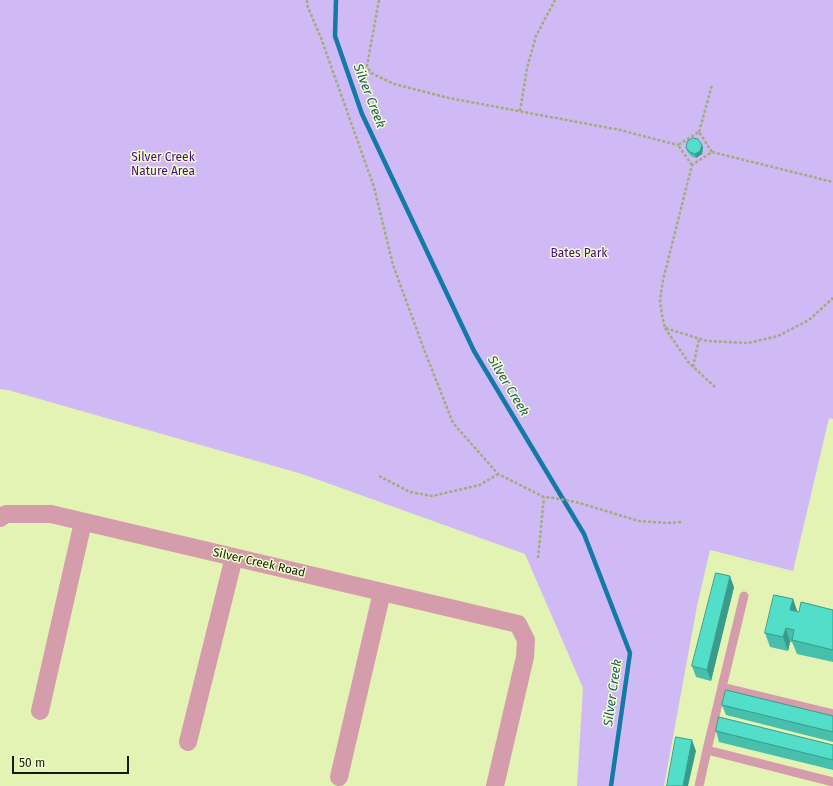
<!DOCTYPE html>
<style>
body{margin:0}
#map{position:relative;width:833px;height:786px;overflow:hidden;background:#e2f3b4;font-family:"Fira Sans",sans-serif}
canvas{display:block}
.scale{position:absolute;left:12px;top:756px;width:117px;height:18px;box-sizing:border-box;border:2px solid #141a03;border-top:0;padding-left:5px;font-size:12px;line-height:14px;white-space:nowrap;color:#141a03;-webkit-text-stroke:3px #f0ffcc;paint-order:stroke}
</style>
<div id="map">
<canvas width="833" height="786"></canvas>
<div class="scale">50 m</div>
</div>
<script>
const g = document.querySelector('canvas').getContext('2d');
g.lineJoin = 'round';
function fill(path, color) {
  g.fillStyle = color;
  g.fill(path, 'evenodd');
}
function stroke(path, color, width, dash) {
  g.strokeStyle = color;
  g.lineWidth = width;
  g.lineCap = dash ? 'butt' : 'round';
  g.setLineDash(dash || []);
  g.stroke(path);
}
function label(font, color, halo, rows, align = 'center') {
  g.font = font + ' "Fira Sans",sans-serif';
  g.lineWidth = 3;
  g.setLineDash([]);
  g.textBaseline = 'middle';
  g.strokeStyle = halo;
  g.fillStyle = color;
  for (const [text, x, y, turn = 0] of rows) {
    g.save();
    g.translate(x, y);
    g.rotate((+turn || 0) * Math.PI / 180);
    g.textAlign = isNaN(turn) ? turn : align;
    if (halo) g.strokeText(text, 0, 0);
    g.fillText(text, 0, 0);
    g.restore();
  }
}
const green = new Path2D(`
 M0,0H833V419L829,418L793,571L710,550L697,606L664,786H577L583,688L525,554L302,474L8,390L0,389Z`);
const stream = new Path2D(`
 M336,0L335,36L362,114L474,351L584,534L630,653L611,786`);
const path = new Path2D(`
 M307,0V5L321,38L374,187L393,265L425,352L453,423L498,474L544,497L554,498L576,502L639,521L668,523L682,522
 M379,0L367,66L371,73L394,84L449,98L620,130L678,145
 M520,111L527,68L536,36L555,0
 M699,132L712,85
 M712,152L833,182
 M692,165L678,145L699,132L712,152L692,165L663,280L660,300L662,315L665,328L707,341L748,343L778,336L809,320L833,298
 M665,328L689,363L715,387
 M693,367L699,339
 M379,476L410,492L432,496L480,485L498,474
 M538,558L544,497`);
const lane = new Path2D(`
 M722,687L744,596
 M833,714L722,687L707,750L833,782
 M699,786L707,750`);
const street = new Path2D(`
 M0,518L6,514H51L518,624L526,640L525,657L495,786
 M40,711L83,522
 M188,742L234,557
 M339,777L382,592`);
const wall = new Path2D(`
 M702,145L703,148L702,154L696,158L691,156L687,151L686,148Z
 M734,587L711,681L696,677L692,666Z
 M793,599L797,612L833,610V662L797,654L792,642H790L788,651L770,647L765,633Z
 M722,705L833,716V742L726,715Z
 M716,731L833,745V770L719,742Z`);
const shadedWall = new Path2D(`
 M702,145L703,148L702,154L696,158L695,154Z
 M730,576L734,587L711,681L707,670Z
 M793,599L798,613L790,610Z
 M786,628L790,642L788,651L783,637Z
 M692,740L696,751L688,786H683Z`);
const building = new Path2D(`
 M693,138L698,139L702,145L700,151L695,154L690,152L686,148L687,142Z
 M716,573L730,576L707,670L692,666Z
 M774,595L793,599L790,610L799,612L801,602L833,610V650L792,640L794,630L786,628L783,637L765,633Z
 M726,690L833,716V732L722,705Z
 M719,717L833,745V760L716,731Z
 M676,737L692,740L683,786H667Z`);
const parkNames = [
 ["Silver Creek",163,158],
 ["Nature Area",163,172],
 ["Bates Park",579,254]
];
const streetNames = [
 ["Silver Creek Road",259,563,13]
];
const waterNames = [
 ["Silver Creek",369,96,69],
 ["Silver Creek",508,386,59],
 ["Silver Creek",613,693,-82]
];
fill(green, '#cfbaf6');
stroke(stream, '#137aa8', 4.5);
stroke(path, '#a0ad7b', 2.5, [3, 2]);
stroke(lane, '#d59dac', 9);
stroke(street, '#d59dac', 18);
fill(wall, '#47bfac');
fill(shadedWall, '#399b8c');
fill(building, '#52dec8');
stroke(building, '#399b8c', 1);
label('12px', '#50068b', '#f0ffcc', parkNames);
label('12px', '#141a03', '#f0ffcc', streetNames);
label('italic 13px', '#245474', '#f0ffcc', waterNames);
</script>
